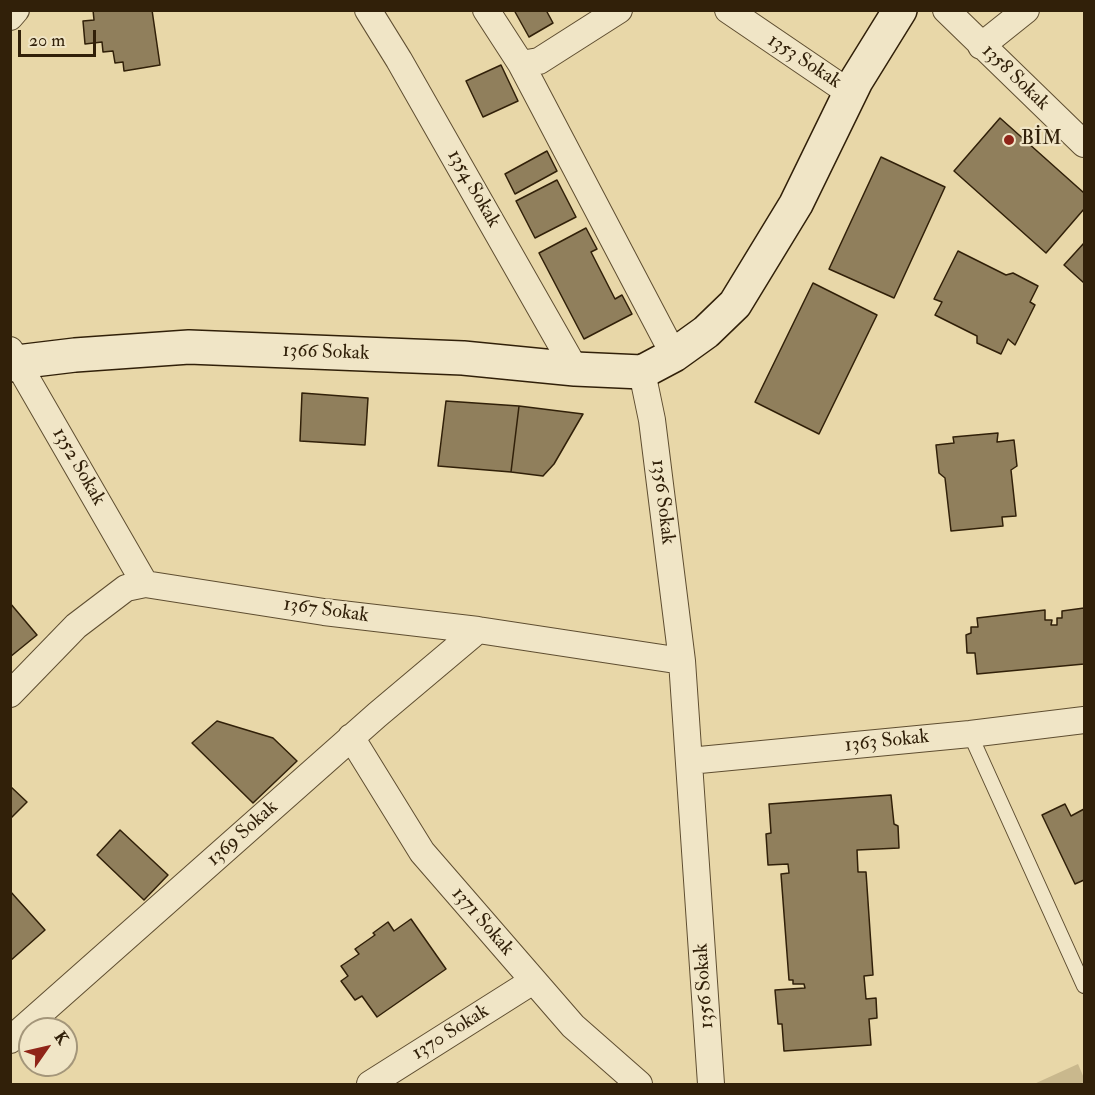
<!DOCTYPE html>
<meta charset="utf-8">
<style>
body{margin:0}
#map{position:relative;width:1095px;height:1095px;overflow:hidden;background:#e8d7a8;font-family:"IM FELL Double Pica",serif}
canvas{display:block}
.frame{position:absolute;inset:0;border:12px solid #312009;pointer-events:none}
.north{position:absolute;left:18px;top:1017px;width:60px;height:60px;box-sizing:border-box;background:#f0e5c6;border:2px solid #a4967a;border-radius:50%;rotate:56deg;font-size:16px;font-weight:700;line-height:24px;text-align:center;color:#312009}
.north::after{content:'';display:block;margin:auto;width:21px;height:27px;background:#8f2418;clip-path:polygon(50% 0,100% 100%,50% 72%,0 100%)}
.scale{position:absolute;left:18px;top:30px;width:78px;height:27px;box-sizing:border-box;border:3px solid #312009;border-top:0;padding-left:8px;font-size:18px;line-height:21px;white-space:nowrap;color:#312009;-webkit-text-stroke:4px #f0e5c6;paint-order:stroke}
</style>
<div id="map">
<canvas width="1095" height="1095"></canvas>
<div class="frame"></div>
<div class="north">K</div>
<div class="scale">20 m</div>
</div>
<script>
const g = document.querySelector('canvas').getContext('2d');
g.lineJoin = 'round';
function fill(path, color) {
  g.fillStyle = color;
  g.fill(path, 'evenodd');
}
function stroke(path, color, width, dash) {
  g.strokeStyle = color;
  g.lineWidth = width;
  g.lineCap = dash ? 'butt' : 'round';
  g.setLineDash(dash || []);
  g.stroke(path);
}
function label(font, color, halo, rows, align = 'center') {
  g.font = font + ' "IM FELL Double Pica",serif';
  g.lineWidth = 4.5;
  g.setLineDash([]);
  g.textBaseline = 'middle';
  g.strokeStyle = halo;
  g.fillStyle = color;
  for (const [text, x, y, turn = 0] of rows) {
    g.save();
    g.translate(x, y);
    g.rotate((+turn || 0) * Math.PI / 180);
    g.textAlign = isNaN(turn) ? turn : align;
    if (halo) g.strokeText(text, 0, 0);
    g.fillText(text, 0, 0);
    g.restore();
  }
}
const green = new Path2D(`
 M1078,1064L1084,1078V1084H1034Z`);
const building = new Path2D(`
 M93,10H152L160,65L124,71L123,62L115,63L113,51L103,52L102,42L85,44L83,21L94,20Z
 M514,10H546L553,23L529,37Z
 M501,65L518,101L483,117L466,81Z
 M1000,118L1084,193V209L1046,253L954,171Z
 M547,151L557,171L515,194L505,174Z
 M881,157L945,187L894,298L829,269Z
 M557,180L576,217L535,238L516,201Z
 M586,228L597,249L591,252L615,299L622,295L632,314L584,339L539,253Z
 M1084,243V283L1064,265Z
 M958,251L1006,275L1013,273L1038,286L1030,302L1035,305L1015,345L1008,339L1001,354L977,343V336L935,315L942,302L934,299Z
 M813,283L877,315L819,434L755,402Z
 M302,393L368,398L365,445L300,441Z
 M446,401L519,406L511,472L438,466Z
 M519,406L583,414L554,464L543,476L511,472Z
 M998,433L997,442L1014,440L1017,466L1011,470L1016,516L1002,517L1003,526L951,531L945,478L939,473L936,445L954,443L953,437Z
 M10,603L37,635L10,657Z
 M1084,608V664L977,674L975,653H967L966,635L971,633V627H978L977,618L1045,610V620H1052L1051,625H1057V618H1062V611Z
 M217,721L273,738L297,761L253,803L192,743Z
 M10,786L27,802L10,819Z
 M891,795L894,824L898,826L899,848L857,850L858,872H866L873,975L864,976L866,999L876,998L877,1018L869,1019L871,1045L784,1051L782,1024H778L775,990L805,988L804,984H793V980H789L781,874L789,873L788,864L768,865L766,834L771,833L769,804Z
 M1065,804L1071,816L1084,809V880L1075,884L1042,815Z
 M120,830L168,875L144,900L97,855Z
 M10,891L45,930L10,961Z
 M411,919L446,969L377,1017L362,996L355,1000L341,981L348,976L341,966L359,954L355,949L375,935L373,933L388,922L394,931Z`);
const lane = new Path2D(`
 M970,734L1084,986`);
const street = new Path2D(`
 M368,10L399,60L575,369
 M486,10L521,64L539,61L619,10
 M728,10L850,93
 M946,10L1084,144
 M10,17L16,10
 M981,46L1026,10
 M521,64L674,355
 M10,350L145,584
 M642,372L652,420L682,661L711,1084
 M10,694L76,626L126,588L145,584L324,612L478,630L682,661
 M351,737L422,852L573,1026L639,1084
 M689,761L970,734L1084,720
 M10,1040L377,715L478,630
 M370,1084L533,981`);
const secondary = new Path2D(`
 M10,365L17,362L75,355L189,347L463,358L575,369L642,372L674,355L706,332L735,304L796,204L856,81L900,10`);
const markers = [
 [1009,140,6,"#8f2418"]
];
const streetNames = [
 ["1353 Sokak",804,62,33],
 ["1358 Sokak",1015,78,44],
 ["1354 Sokak",473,189,60],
 ["1366 Sokak",326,353,2],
 ["1352 Sokak",78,467,60],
 ["1356 Sokak",662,502,83],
 ["1367 Sokak",326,611,8],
 ["1363 Sokak",887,742,-6],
 ["1369 Sokak",243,834,-42],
 ["1371 Sokak",482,922,49],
 ["1356 Sokak",705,986,-94],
 ["1370 Sokak",451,1033,-32]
];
const poiNames = [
 ["BİM",1021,140]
];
fill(green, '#c9b88d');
fill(building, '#907f5c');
stroke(building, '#312009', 1.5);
stroke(lane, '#5f4e31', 16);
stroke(street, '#5f4e31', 28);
stroke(secondary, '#312009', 36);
stroke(lane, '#f0e5c6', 14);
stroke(street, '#f0e5c6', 26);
stroke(secondary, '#f0e5c6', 33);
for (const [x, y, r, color] of markers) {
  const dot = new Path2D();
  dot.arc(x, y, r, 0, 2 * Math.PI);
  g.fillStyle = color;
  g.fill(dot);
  stroke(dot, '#f0e5c6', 2);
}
label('20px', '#312009', '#f0e5c6', streetNames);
label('20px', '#312009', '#f0e5c6', poiNames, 'left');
</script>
